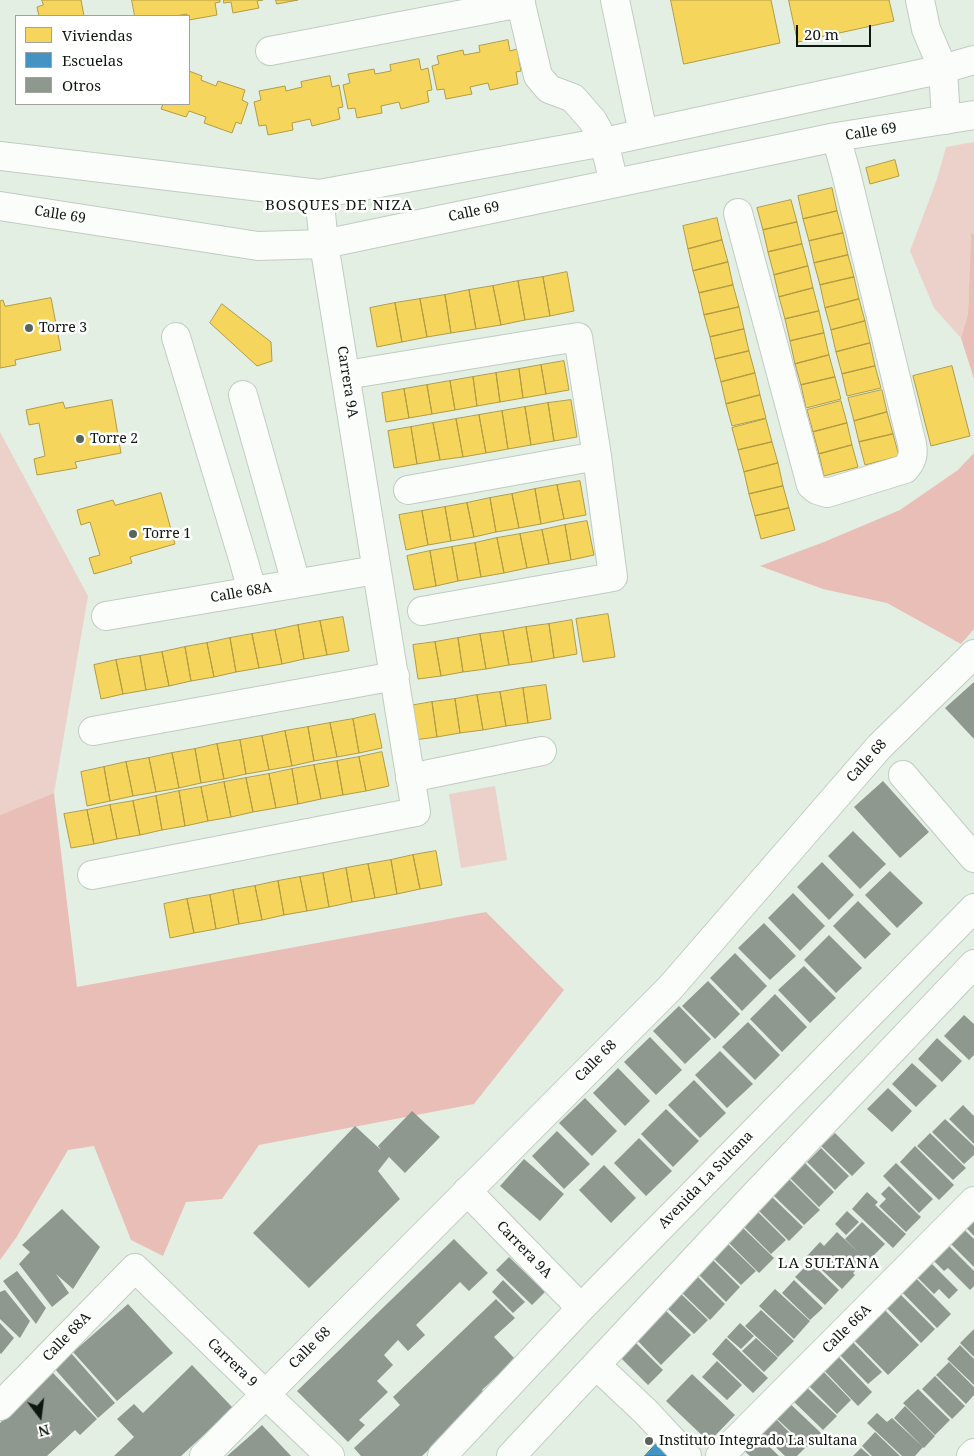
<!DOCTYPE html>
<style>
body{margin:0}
#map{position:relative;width:974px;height:1456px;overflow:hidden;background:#e3efe3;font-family:"Noto Serif",serif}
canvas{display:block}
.legend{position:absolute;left:15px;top:15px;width:175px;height:90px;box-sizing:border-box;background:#fff;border:1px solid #9fa29f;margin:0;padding:6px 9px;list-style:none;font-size:15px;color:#0e170f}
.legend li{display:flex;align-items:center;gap:10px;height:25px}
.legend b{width:25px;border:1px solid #9fa29f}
.north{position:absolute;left:15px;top:1391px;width:50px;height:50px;-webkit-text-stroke:4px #fff;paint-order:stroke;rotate:165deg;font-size:14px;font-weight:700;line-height:20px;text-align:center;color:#0e170f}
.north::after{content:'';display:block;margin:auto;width:18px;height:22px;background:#0e170f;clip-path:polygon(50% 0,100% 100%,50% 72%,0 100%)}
.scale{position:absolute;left:796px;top:25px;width:75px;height:22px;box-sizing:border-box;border:2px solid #0e170f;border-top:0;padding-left:6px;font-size:15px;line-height:18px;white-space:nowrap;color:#0e170f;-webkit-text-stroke:4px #fff;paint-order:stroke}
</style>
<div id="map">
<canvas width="974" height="1456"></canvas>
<ul class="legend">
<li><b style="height:14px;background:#f6d55c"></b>Viviendas</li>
<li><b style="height:14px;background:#4393c3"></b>Escuelas</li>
<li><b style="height:14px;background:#8f988f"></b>Otros</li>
</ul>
<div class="north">N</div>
<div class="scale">20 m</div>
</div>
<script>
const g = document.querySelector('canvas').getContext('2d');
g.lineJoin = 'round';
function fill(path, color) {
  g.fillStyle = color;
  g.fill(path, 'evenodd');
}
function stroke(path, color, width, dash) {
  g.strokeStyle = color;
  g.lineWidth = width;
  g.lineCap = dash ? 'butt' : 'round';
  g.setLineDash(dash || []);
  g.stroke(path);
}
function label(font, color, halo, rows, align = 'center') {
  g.font = font + ' "Noto Serif",serif';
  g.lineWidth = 5;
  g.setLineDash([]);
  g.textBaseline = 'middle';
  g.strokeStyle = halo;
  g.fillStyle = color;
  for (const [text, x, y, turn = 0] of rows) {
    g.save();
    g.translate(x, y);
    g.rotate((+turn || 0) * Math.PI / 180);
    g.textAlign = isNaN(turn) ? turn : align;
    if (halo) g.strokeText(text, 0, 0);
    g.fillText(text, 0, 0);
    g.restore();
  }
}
const green = new Path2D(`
 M974,142V234L971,233L968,314L961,338L934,308L910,251L937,179L946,147Z
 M0,432L88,596L54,793L0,815Z
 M495,786L507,860L461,868L449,794Z`);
const forest = new Path2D(`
 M971,233L974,234V379L961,338L968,314Z
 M974,453V629L961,644L887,603L823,589L760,566L824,542L900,510L958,470Z
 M54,793L77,987L486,912L564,990L474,1104L259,1145L222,1199L186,1202L163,1256L131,1240L94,1146L68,1150L16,1238L0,1260V815Z`);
const homes = new Path2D(`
 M42,0H81L84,16H39L37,7L43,5Z
 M132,0H220V2L215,3L217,15L189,20V16H187V14L175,16H135Z
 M224,0H263L257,1L259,8L233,13L231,2L224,3Z
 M276,0H298L277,4Z
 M671,0H771L780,43L684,64Z
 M789,0H889L894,21L798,42Z
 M508,40L510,51L517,49L521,71L516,72L518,84L490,90L488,83L470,87L472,94L446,99L444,89L437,90L432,66L439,64L437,56L463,50L464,55L480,52L479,46Z
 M419,59L421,70L428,68L432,90L427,91L429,102L401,109L399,102L381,106L382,113L357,118L355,108L348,109L343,85L350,83L348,74L374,69L375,74L391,71L390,65Z
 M189,71L202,76L201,80L216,86L218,81L245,90L242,100L248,103L241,124L236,122L232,133L204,123L206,117L189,111L186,117L161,109L163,104H189Z
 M330,76L332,87L339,85L343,107L338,108L340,119L312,126L310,119L292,123L293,130L268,135L266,125L259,126L254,102L261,100L259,91L285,86L286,91L302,87L301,82Z
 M895,160L899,176L870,184L866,168Z
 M832,188L837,211L803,219L798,196Z
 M791,200L797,222L763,230L757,208Z
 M837,211L843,233L809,241L803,219Z
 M717,218L722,240L688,249L683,226Z
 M797,222L802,244L768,252L763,230Z
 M843,233L848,255L814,263L809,241Z
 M722,240L728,262L693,271L688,249Z
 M802,244L808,266L774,275L768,252Z
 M848,255L854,277L820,285L814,263Z
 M728,262L733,285L699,293L693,271Z
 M808,266L813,288L779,297L774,275Z
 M567,272L574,311L550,316L543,277Z
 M543,277L550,316L525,320L518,281Z
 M854,277L859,299L825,308L820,285Z
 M518,281L525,320L501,325L493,286Z
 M733,285L739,307L704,315L699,293Z
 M493,286L501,325L476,329L469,290Z
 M813,288L819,311L785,319L779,297Z
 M469,290L476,329L451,333L445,295Z
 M445,295L451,333L427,337L420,299Z
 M51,298L61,350L15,360L16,365L0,368V301L3,300L5,306Z
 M420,299L427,337L402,342L395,303Z
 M859,299L865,321L831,330L825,308Z
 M395,303L402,342L377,347L370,308Z
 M222,304L271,342L272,361L257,366L210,323Z
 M739,307L744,329L710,337L704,315Z
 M819,311L824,333L790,341L785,319Z
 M865,321L870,343L836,352L831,330Z
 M744,329L749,351L715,359L710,337Z
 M824,333L829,355L795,364L790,341Z
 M870,343L875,366L842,374L836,352Z
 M749,351L755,373L721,382L715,359Z
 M829,355L835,377L801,385L795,364Z
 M564,361L569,390L546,394L541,365Z
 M541,365L546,394L523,398L519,369Z
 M875,366L881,388L847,396L842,374Z
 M952,366L970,436L931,446L913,376Z
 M519,369L523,398L500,402L496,373Z
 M496,373L500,402L477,406L473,377Z
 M755,373L760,395L726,404L721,382Z
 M473,377L477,406L455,410L450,381Z
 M835,377L841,399L806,408L801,385Z
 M450,381L455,410L432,414L427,385Z
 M427,385L432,414L409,418L404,389Z
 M404,389L409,418L386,422L382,393Z
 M882,390L887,412L854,421L848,398Z
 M760,395L766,418L732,426L726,404Z
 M112,400L121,453L75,462L77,468L37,475L34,459L45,456L39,423L29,425L26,410L63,402L65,408Z
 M571,400L577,437L554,441L548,403Z
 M841,401L847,423L813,432L807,410Z
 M548,403L554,441L531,445L525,407Z
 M525,407L531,445L508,449L502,411Z
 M502,411L508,449L486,453L479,415Z
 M887,412L893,434L859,442L854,421Z
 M479,415L486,453L463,457L456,419Z
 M456,419L463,457L440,460L433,423Z
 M766,419L772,442L738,450L732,428Z
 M433,423L440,460L417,464L411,427Z
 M847,423L852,445L819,454L813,432Z
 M411,427L417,464L394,468L388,431Z
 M893,434L899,456L865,465L859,442Z
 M772,442L778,463L744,472L738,450Z
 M852,445L858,467L824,476L819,454Z
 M778,463L783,486L749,494L744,472Z
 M580,481L586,515L564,519L557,485Z
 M557,485L564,519L541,524L535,489Z
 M783,486L789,508L755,516L749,494Z
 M535,489L541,524L519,528L512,494Z
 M161,493L175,544L130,557L132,563L94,574L89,558L100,555L90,522L81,525L77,510L113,500L115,505Z
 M512,494L519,528L496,532L490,498Z
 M490,498L496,532L474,537L467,503Z
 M467,503L474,537L451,541L445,507Z
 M445,507L451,541L428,545L422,511Z
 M789,508L795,530L761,539L755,516Z
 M422,511L428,545L406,550L399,515Z
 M587,521L594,555L571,560L565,525Z
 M565,525L571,560L549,564L542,530Z
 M542,530L549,564L527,568L520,534Z
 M520,534L527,568L504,573L497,538Z
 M497,538L504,573L481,577L475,543Z
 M475,543L481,577L458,581L452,547Z
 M452,547L458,581L436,586L430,551Z
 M430,551L436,586L414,590L407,556Z
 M608,614L615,657L583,662L576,619Z
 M343,617L349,651L327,655L320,621Z
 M572,620L577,654L554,658L549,624Z
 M320,621L327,655L304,659L298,625Z
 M549,624L554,658L532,662L526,627Z
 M298,625L304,659L282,664L275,630Z
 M526,627L532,662L509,665L503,631Z
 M275,630L282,664L259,668L252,634Z
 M503,631L509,665L486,669L480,634Z
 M252,634L259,668L236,672L230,638Z
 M480,634L486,669L463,672L458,638Z
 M230,638L236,672L214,677L207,643Z
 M458,638L463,672L441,676L435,642Z
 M435,642L441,676L418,679L413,645Z
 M207,643L214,677L191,681L185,647Z
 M185,647L191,681L169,686L162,652Z
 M162,652L169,686L146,690L140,656Z
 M140,656L146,690L123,694L116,660Z
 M116,660L123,694L101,699L94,665Z
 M546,685L551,719L528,723L523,688Z
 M523,688L528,723L506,726L500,692Z
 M500,692L506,726L483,730L477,695Z
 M477,695L483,730L460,733L455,699Z
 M455,699L460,733L437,737L432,702Z
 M432,702L437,737L414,740L409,706Z
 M375,714L382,748L359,753L353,719Z
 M353,719L359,753L337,757L330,723Z
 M330,723L337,757L314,761L308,727Z
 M308,727L314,761L292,766L285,731Z
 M285,731L292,766L269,770L262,736Z
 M262,736L269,770L246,774L240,740Z
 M240,740L246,774L224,779L217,744Z
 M217,744L224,779L201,783L195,749Z
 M195,749L201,783L179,788L172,753Z
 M382,752L389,786L366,791L359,757Z
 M172,753L179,788L156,792L149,758Z
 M359,757L366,791L343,795L337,761Z
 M149,758L156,792L133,796L126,762Z
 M337,761L343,795L321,799L314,765Z
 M126,762L133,796L110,801L104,767Z
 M314,765L321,799L298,804L292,769Z
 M104,767L110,801L87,806L81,772Z
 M292,769L298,804L276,808L269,774Z
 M269,774L276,808L253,812L246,778Z
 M246,778L253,812L231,817L224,782Z
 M224,782L231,817L208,821L201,787Z
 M201,787L208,821L185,826L179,791Z
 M179,791L185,826L162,830L156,796Z
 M156,796L162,830L140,835L133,801Z
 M133,801L140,835L117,839L110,805Z
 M110,805L117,839L94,844L87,810Z
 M87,810L94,844L71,848L64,814Z
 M436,851L442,885L420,889L413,855Z
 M413,855L420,889L397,894L391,860Z
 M391,860L397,894L375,898L368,864Z
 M368,864L375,898L352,902L346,868Z
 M346,868L352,902L329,907L323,873Z
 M323,873L329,907L307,911L300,877Z
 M300,877L307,911L284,915L278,881Z
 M278,881L284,915L262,920L255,886Z
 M255,886L262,920L239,924L233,890Z
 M233,890L239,924L216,929L210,895Z
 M210,895L216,929L194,933L187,899Z
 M187,899L194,933L170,938L164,904Z`);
const schools = new Path2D(`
 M657,1443L670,1456H645Z`);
const building = new Path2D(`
 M974,682V739L945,708Z
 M883,781L929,832L900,858L854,807Z
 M853,831L886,864L860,889L828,856Z
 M822,862L854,895L829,920L797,887Z
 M890,871L923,903L897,928L865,895Z
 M793,893L825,926L800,951L768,918Z
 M858,901L891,934L865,959L833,926Z
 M764,923L796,956L770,980L738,948Z
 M829,935L862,968L836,993L804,960Z
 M735,953L767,986L742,1011L710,978Z
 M804,966L836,998L810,1023L778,990Z
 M708,981L740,1014L715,1039L682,1006Z
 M775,994L807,1027L782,1052L750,1019Z
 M679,1006L711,1039L685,1064L653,1031Z
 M964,1015L974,1024V1055L969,1060L944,1036Z
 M748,1022L780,1055L755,1080L722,1047Z
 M650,1037L682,1070L656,1095L624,1062Z
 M937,1038L962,1061L942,1082L918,1059Z
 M720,1051L753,1084L727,1108L695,1075Z
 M912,1063L937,1086L916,1107L892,1084Z
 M618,1068L650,1101L625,1126L593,1093Z
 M694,1080L726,1113L700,1138L668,1105Z
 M888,1088L912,1111L892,1132L867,1109Z
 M585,1098L617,1131L592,1156L559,1123Z
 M963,1105L974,1116V1144L949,1119Z
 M666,1109L699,1141L673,1167L641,1134Z
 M412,1111L440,1137L405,1173L389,1157L378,1171L400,1199L309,1288L253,1233L355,1126L381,1150L378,1146Z
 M945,1119L974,1146V1155L964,1164L932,1132Z
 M557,1131L590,1164L564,1189L532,1156Z
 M835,1133L865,1163L852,1176L821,1146Z
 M930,1133L966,1168L953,1180L917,1146Z
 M639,1138L672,1171L646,1196L614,1163Z
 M915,1146L954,1185L939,1200L900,1162Z
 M821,1148L849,1176L835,1190L807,1162Z
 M524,1159L564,1194L540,1221L500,1186Z
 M804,1162L834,1192L819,1207L789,1177Z
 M896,1163L933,1199L919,1213L883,1176Z
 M604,1165L636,1198L611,1223L579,1190Z
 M788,1178L820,1210L804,1225L772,1194Z
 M889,1186L921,1217L906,1232L879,1206L886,1199L881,1194Z
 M867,1192L878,1202L875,1205L906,1234L893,1248L852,1209Z
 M770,1195L803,1227L789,1241L757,1209Z
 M62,1209L100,1247L73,1289L56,1274L69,1293L52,1307L19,1264L30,1252L22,1245Z
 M755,1209L786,1240L771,1254L741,1224Z
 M974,1209V1236L958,1219Z
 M847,1211L859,1222L846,1235L835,1224Z
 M862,1222L885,1244L868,1261L866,1259L853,1273L855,1275L842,1289L807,1256L820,1242L824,1246L837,1232L860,1254L845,1239Z
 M956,1222L974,1239V1267L942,1235Z
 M741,1226L774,1258L759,1273L726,1240Z
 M940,1237L974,1271V1286L970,1290L948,1268L944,1271L925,1252Z
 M454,1239L488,1273L469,1291L460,1282L416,1325L425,1335L408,1351L398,1340L384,1355L393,1365L377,1381L388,1392L359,1420L365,1425L348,1442L297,1391Z
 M726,1242L756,1271L741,1285L712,1257Z
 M509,1257L545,1292L532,1305L496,1270Z
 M710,1257L740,1287L726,1302L695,1271Z
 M925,1257L958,1290L949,1299L939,1289L934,1294L911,1271Z
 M810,1262L839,1290L825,1305L795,1277Z
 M17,1271L46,1308L36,1324L3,1281Z
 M693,1272L725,1304L710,1320L677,1288Z
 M910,1272L951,1314L937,1328L896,1286Z
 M503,1280L525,1302L513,1313L492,1292Z
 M794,1280L823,1308L810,1320L782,1293Z
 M894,1288L935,1329L921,1343L880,1301Z
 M775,1289L810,1321L794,1339L759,1306Z
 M5,1290L30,1321L20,1338L0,1319V1292Z
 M677,1290L708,1320L694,1334L663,1304Z
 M496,1299L515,1318L494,1337L515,1359L482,1390L487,1395L422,1456H361L354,1448L400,1405L393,1397Z
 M878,1303L919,1345L888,1375L847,1333Z
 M128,1304L173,1353L117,1401L73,1352Z
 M662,1307L691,1335L661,1365L633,1336Z
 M761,1310L794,1341L778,1357L745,1326Z
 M0,1323L14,1338L1,1354L0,1353Z
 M740,1323L754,1336L741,1349L727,1337Z
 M974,1329V1357L960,1343Z
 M846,1335L882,1372L868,1384L833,1348Z
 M629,1336L663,1370L648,1385L614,1351Z
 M726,1338L768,1378L753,1393L712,1354Z
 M756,1338L778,1358L764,1372L742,1351Z
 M960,1345L974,1359V1385L947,1359Z
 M833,1351L872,1392L858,1406L819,1365Z
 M71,1353L115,1403L98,1418L54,1368Z
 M717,1361L742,1385L727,1400L702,1377Z
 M949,1362L974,1387V1395L966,1404L936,1375Z
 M192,1365L233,1408L181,1456H114L134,1437L117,1419L134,1404L143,1413Z
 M818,1366L851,1400L837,1414L803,1380Z
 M53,1373L97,1419L80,1435L75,1430L47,1456H0V1423Z
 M692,1374L735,1415L709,1442L666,1401Z
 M935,1376L965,1406L952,1419L922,1389Z
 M802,1383L837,1416L823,1430L789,1397Z
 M918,1389L950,1420L935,1435L903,1403Z
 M786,1400L821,1433L807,1447L772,1414Z
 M905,1406L935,1436L924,1448L894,1418Z
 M877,1413L887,1422L892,1418L923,1447L915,1456H902L867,1423Z
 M771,1414L805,1448L797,1456H785L757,1429Z
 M262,1425L291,1456H227L251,1435Z
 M753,1431L779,1456H750L739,1446Z
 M875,1432L900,1456H872L862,1446Z
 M861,1448L870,1456H853Z`);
const minor = new Path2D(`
 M520,0L538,76L549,89L573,98L593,121L604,142L614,183
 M615,0L643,133
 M920,0L926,29L943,69L946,120
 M270,51L521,3
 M0,156L319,194L604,142L943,69L974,60
 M0,206L258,246L324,244L836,137L974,115
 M738,213L811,485L817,490L827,493L905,469C912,461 914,455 912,444L845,169L836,137
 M176,337L244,562L252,591
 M346,375L578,337L597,456L613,577L422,611
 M243,395L296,583
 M408,490L597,456
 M106,616L376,570
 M93,731L395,676
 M903,775L974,858
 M410,778L542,751
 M92,875L416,812L324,244L319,194
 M467,1191L581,1308
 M596,1365L646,1412L687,1456
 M0,1406L135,1268L265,1394L330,1456
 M204,1456L670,988L879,747L974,654
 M442,1456L581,1308L974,908
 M511,1456L750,1200L974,964
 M720,1456L974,1201
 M971,1456L974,1453`);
const markers = [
 [29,328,5,"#596359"],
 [80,439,5,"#596359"],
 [133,534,5,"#596359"],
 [649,1441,5,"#596359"]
];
const streetNames = [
 ["Calle 69",871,132,-9],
 ["Calle 69",474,212,-12],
 ["Calle 69",60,215,9],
 ["Carrera 9A",347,382,81],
 ["Calle 68A",241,593,-10],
 ["Calle 68",867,761,-48],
 ["Calle 68",596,1061,-45],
 ["Avenida La Sultana",706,1180,-46],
 ["Carrera 9A",524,1250,46],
 ["Calle 66A",847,1329,-45],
 ["Calle 68A",67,1337,-46],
 ["Calle 68",310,1348,-45],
 ["Carrera 9",232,1363,44]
];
const poiNames = [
 ["Torre 3",39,328],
 ["Torre 2",90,439],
 ["Torre 1",143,534],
 ["Instituto Integrado La sultana",659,1441]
];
const neighbourhoodNames = [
 ["BOSQUES DE NIZA",339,206],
 ["LA SULTANA",829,1264]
];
fill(green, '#ebd1ca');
fill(forest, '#e8beb6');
fill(homes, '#f6d55c');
stroke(homes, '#b09c45', 1);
fill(schools, '#4393c3');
stroke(schools, '#336e8d', 1);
fill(building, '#8f988f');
stroke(minor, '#c1ccc2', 30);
stroke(minor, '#fbfdfb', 28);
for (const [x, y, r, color] of markers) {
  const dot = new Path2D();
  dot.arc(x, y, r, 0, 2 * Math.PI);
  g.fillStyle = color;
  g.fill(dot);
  stroke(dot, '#fff', 2);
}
label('14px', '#0e170f', '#fff', streetNames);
label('14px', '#0e170f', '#fff', poiNames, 'left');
g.letterSpacing = '1px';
label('15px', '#0e170f', '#fff', neighbourhoodNames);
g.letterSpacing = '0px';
</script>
